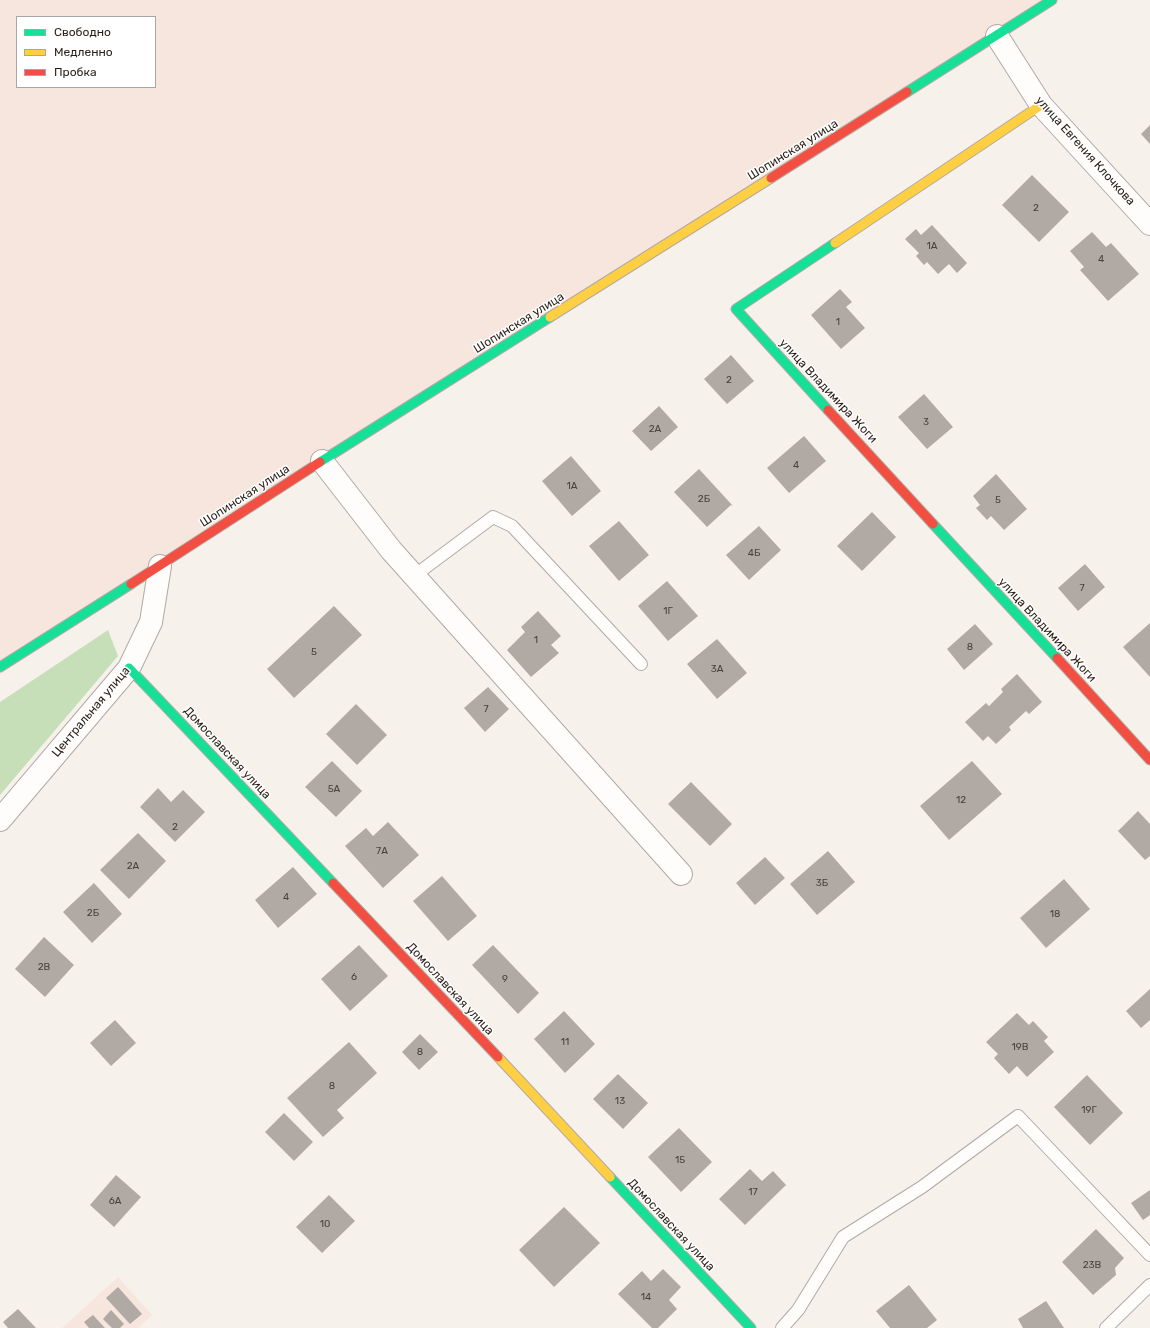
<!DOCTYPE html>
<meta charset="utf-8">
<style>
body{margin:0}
#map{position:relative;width:1150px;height:1328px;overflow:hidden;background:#f7f1ec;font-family:Rubik,sans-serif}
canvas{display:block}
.legend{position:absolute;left:16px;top:16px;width:140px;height:72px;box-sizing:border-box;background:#fff;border:1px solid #a9a5a2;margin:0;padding:5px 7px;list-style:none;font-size:12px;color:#291e17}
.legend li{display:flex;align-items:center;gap:8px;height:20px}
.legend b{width:20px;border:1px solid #a9a5a2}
</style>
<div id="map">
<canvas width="1150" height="1328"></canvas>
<ul class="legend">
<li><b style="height:5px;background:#16e098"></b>Свободно</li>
<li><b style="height:5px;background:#ffcf43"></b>Медленно</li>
<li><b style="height:5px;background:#f24e42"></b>Пробка</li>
</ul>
</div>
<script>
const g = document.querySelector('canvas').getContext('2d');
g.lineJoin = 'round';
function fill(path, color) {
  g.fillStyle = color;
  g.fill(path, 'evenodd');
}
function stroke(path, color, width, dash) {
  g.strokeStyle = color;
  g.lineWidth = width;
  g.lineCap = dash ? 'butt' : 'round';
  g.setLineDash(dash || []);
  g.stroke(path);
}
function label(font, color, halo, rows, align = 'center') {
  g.font = font + ' Rubik,sans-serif';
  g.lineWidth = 3;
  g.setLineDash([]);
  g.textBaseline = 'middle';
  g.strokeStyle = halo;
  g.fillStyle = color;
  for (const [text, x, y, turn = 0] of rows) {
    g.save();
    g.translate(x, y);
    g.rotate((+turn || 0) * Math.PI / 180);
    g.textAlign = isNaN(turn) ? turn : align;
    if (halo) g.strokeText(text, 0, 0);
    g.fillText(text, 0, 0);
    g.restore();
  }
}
const built = new Path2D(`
 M0,0H1048L0,674ZM17,17H155V87H17Z
 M118,1277L152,1315L138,1328H62Z`);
const green = new Path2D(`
 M108,630L118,656L0,795V702Z`);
const building = new Path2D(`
 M1150,125V144L1141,134Z
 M1032,175L1069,212L1039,242L1002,205Z
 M932,225L967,263L957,273L949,264L938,274L927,262L924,265L916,256L919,253L905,239L916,229L921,235Z
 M1092,232L1106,247L1111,243L1139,274L1108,301L1080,270L1084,267L1070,251Z
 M840,289L852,302L846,307L865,328L841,349L811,315Z
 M731,355L754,381L727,404L704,379Z
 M924,394L953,427L927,449L898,417Z
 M659,406L678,427L651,451L632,431Z
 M804,436L826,461L789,493L767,468Z
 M571,456L601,491L572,516L542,481Z
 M699,469L733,506L731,505L707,527L674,492Z
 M996,474L1027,509L1004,530L991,516L987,520L976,508L980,505L973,496Z
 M872,512L896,537L862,571L837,546Z
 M619,521L649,555L619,581L589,546Z
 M759,526L781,550L749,580L726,555Z
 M1085,564L1105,587L1078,611L1058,588Z
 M667,581L698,616L668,641L638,606Z
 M334,606L362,635L294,698L267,669Z
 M538,611L561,636L551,645L559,653L531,677L507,650L525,632L521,627Z
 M1150,623V677L1123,647Z
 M975,624L993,644L964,670L947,649Z
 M717,639L747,673L717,699L687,664Z
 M1017,674L1042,702L1029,714L1026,711L1009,727L1011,730L996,744L988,736L983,741L965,722L986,703L989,706L1003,692L1001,689Z
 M488,687L509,709L485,732L464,708Z
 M356,704L387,735L357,765L326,734Z
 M332,761L362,791L336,817L305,787Z
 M972,761L1002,794L949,840L920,806Z
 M691,782L732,824L710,846L668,804Z
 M158,788L171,802L183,790L205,812L175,842L140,807Z
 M1138,811L1150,824V856L1145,860L1118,831Z
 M388,822L419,855L383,888L345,846L366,828L373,836Z
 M138,833L166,861L129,899L100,870Z
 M828,851L855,882L817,915L790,884Z
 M765,857L785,878L755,905L736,883Z
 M293,867L317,894L278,928L255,900Z
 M442,876L477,916L448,941L413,901Z
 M1064,879L1090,909L1046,948L1020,918Z
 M94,883L122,914L92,943L63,912Z
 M44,937L74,965L45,997L15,969Z
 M359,945L388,976L350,1011L321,979Z
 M493,945L539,993L518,1014L472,965Z
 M1150,989V1020L1141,1028L1126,1011Z
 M564,1011L595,1044L565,1073L534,1039Z
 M1017,1013L1029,1025L1033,1021L1048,1037L1044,1041L1054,1052L1027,1077L1017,1066L1009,1074L994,1058L998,1054L986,1042Z
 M115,1020L136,1043L111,1066L90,1043Z
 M420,1034L438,1052L419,1070L402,1052Z
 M349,1042L377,1073L337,1110L344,1118L323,1137L287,1098Z
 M618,1074L648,1103L623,1129L593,1099Z
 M1087,1075L1123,1113L1090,1145L1054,1107Z
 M284,1113L313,1142L294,1161L265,1132Z
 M679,1128L712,1162L681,1192L648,1157Z
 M750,1169L762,1181L773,1171L786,1185L745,1225L719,1199Z
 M116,1175L141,1197L114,1227L90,1205Z
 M1150,1190V1215L1143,1220L1131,1203Z
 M329,1195L355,1221L322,1253L296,1227Z
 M564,1207L600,1243L554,1287L519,1250Z
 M1096,1229L1124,1258L1115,1268L1116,1275L1093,1295L1062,1262Z
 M663,1269L681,1287L669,1300L677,1309L658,1328H652L618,1294L642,1271L651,1281Z
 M909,1285L937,1320L927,1328H890L876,1311Z
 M118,1287L142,1314L130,1324L106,1298Z
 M1046,1301L1064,1328H1023L1018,1319Z
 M18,1309L36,1328H8L3,1322Z
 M111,1310L124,1324L120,1328H112L103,1319Z
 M93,1315L105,1328H89L84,1322Z`);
const lane = new Path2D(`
 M414,576L493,517L512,526L641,664
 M782,1328L798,1310L843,1237L922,1187L1018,1116L1150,1255
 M1106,1328L1150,1285`);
const street = new Path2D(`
 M997,36L1041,105L1150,224
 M322,461L391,550L681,874
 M0,820L129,668L151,622L160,566`);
const fast = new Path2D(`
 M907,92L1052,0
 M828,410L736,309L835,243
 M320,462L550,317
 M933,524L1057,658
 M0,667L131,584
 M129,668L333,883
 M610,1177L751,1328`);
const slow = new Path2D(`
 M835,243L1041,105
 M550,317L771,178
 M498,1057L610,1177`);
const jam = new Path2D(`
 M771,178L907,92
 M828,410L933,524
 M131,584L320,462
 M1057,658L1150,760
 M333,883L498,1057`);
const numberNames = [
 ["2",1036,208],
 ["1А",932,246],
 ["4",1101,259],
 ["1",838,322],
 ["2",729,380],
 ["3",926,422],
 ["2А",655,429],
 ["4",796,465],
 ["1А",572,486],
 ["2Б",704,499],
 ["5",998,500],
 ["4Б",754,553],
 ["7",1082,588],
 ["1Г",668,611],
 ["1",536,640],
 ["8",970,647],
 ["5",314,652],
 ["3А",717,669],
 ["7",486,709],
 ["5А",334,789],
 ["12",961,800],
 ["2",175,827],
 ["7А",382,851],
 ["2А",133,866],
 ["3Б",822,883],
 ["4",286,897],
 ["2Б",93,913],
 ["18",1055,914],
 ["2В",44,967],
 ["6",354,977],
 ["9",505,979],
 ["11",565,1042],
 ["19В",1020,1047],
 ["8",420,1052],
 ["8",332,1086],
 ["13",620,1101],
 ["19Г",1089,1110],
 ["15",680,1160],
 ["17",753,1192],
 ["6А",115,1201],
 ["10",325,1224],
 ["23В",1092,1265],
 ["14",646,1297]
];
const streetNames = [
 ["Шопинская улица",793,150,-32],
 ["улица Евгения Клочкова",1085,151,48],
 ["Шопинская улица",519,323,-32],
 ["улица Владимира Жоги",828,391,47],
 ["Шопинская улица",245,496,-33],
 ["улица Владимира Жоги",1047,630,47],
 ["Центральная улица",91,712,-50],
 ["Домославская улица",227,753,47],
 ["Домославская улица",450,989,47],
 ["Домославская улица",671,1225,47]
];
fill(built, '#f6e6dd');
fill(green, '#c6dfb9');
fill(building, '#b1a9a4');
stroke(lane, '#b1aaa4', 14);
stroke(street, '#b1aaa4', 24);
stroke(fast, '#b1aaa4', 11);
stroke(slow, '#b1aaa4', 11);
stroke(jam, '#b1aaa4', 11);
stroke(lane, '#fefdfc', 12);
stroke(street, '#fefdfc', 22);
stroke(fast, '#16e098', 9);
stroke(slow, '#ffcf43', 9);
stroke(jam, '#f24e42', 9);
label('10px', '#4b413a', null, numberNames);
label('12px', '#291e17', '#fff', streetNames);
</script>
